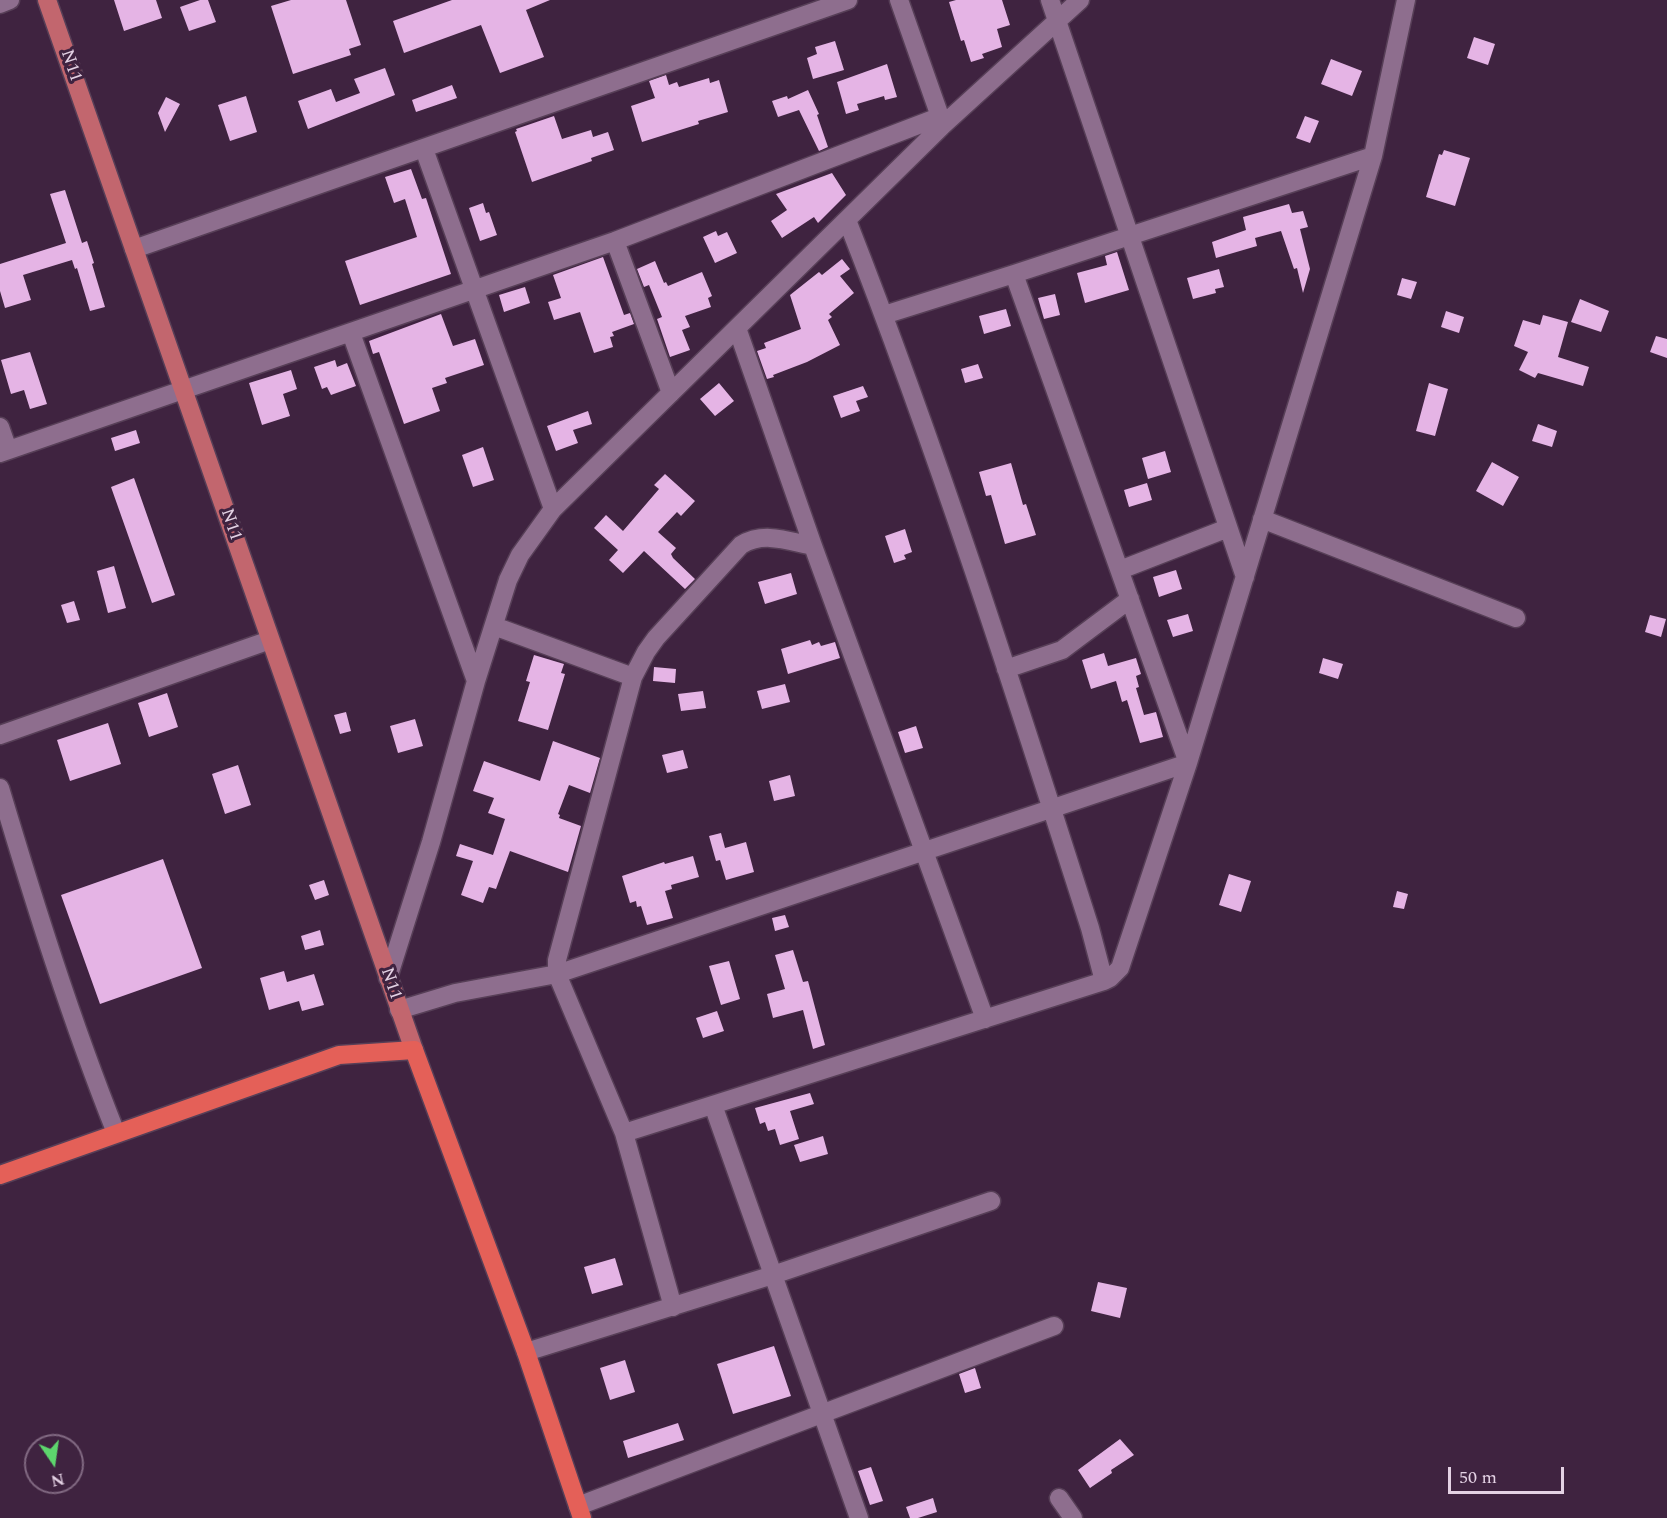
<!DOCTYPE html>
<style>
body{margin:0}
#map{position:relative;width:1667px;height:1518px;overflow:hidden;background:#3f2340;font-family:Spectral,serif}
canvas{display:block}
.north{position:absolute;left:24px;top:1434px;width:60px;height:60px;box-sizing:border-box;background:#3f2340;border:2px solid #816982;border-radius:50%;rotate:167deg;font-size:16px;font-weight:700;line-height:24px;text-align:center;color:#e4d2e4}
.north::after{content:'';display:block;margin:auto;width:21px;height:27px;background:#5dd56d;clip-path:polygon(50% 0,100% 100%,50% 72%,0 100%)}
.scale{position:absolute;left:1448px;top:1467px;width:116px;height:27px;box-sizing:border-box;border:3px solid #e4d2e4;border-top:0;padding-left:8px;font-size:18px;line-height:21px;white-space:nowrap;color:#e4d2e4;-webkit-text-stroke:4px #3f2340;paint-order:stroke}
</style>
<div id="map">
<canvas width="1667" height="1518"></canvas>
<div class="north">N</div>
<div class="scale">50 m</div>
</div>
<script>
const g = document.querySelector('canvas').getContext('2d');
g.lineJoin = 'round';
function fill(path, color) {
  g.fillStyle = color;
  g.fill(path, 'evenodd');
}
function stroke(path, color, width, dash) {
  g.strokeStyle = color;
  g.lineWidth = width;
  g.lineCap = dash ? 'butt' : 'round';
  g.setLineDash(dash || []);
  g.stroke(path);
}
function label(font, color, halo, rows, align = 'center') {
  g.font = font + ' Spectral,serif';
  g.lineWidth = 6;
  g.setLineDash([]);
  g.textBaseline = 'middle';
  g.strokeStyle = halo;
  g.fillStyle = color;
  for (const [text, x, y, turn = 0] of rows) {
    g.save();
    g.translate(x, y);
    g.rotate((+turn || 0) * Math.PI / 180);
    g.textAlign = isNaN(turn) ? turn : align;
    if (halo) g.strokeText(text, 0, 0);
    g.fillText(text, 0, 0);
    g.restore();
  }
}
const building = new Path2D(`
 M114,0H156L162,18L124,31Z
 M200,0H208L216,22L189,31L180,7Z
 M291,0H346L361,45L349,49L351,55L293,74L271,6Z
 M452,0H550L526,10L544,57L500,73L481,25L404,53L393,21Z
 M956,0H1002L1010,25L997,29L1002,47L982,54L984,58L971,62L964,40L961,41L949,2Z
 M1474,37L1495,44L1488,65L1467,58Z
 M835,41L844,70L813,79L807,58L817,54L815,47Z
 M1331,59L1362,71L1352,96L1321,84Z
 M887,64L897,97L885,100L884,96L857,104L859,110L846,114L837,82Z
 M385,68L395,95L308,129L298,101L331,89L336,102L360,93L354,79Z
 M666,75L669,85L677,82L679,87L709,78L710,83L719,80L728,112L698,121L699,124L642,142L631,106L655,98L649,81Z
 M452,85L457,98L416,112L412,100Z
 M808,90L819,114L817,115L828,147L819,151L799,110L778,117L772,101L787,96L788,99Z
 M246,96L257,132L230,141L218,105Z
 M166,97L180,104L165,132L158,113Z
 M554,116L562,139L591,130L593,137L608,132L614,150L591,158L592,161L532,182L515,132L517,131L516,129Z
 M1305,116L1319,121L1310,143L1296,138Z
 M1444,150L1470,158L1455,206L1426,197L1439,154L1442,155Z
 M411,169L422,199L426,198L451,274L360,305L345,261L417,237L405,199L394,203L385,177Z
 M832,173L846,195L818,223L814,217L782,238L771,221L787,210L776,194Z
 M65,190L82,243L87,241L94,263L92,264L105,307L90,311L77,268L75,269L72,260L23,275L31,300L5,308L0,291V264L66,243L50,194Z
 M483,203L486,213L489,212L497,235L480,241L469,208Z
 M1289,204L1292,213L1303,211L1308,227L1300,229L1310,269L1303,293L1297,268L1294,269L1281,231L1255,238L1257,246L1216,258L1212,242L1246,230L1243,217Z
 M716,231L718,236L727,232L737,253L715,263L703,237Z
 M1117,252L1129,290L1085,303L1077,273L1107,265L1105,256Z
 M603,257L624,315L630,313L634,324L612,332L614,336L610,337L613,347L594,353L580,312L554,320L548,302L561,298L553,275Z
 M842,259L850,269L840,276L854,293L829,314L832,317L828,320L840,345L807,362L773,375L774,377L767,379L757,351L766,348L764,343L801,329L790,295L819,272L822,275Z
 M655,261L664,283L666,282L668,286L702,272L712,296L708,298L711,307L685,316L690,327L682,330L690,350L670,357L657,319L662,317L649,285L644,287L637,269Z
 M1219,269L1224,287L1215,289L1216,293L1193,299L1187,278Z
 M1402,278L1417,282L1411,299L1397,295Z
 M525,287L530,303L504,312L499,295Z
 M1055,294L1060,315L1044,319L1038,298Z
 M1580,299L1609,311L1601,332L1571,322Z
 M1006,309L1011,326L984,334L979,316Z
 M1446,311L1464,317L1459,333L1441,327Z
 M441,314L453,346L475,339L484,365L445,378L447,383L432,388L440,411L404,424L379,352L373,354L369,341Z
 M1543,315L1568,322L1558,357L1589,367L1583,386L1538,373L1535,378L1519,370L1528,352L1514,346L1523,320L1540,325Z
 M1656,336L1667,339V358L1650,352Z
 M30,352L47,404L30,409L24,390L11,394L1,360Z
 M335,360L337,367L347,363L356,386L331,395L327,387L322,389L314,367Z
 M978,364L983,378L965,383L961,369Z
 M291,370L297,389L283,394L290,416L262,425L249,383Z
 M719,383L734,401L715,416L700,399Z
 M1429,383L1448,389L1435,436L1416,431Z
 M863,386L868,397L856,401L860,411L841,418L833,396Z
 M588,411L592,424L573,430L578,443L556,451L547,426Z
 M1538,424L1557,431L1552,447L1532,441Z
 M136,430L140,443L115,451L111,438Z
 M483,447L494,480L473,487L462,455Z
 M1165,451L1171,472L1148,479L1142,458Z
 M1492,462L1519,477L1503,506L1476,491Z
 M1011,463L1023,505L1026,504L1036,535L1005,544L991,495L986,496L979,472Z
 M665,474L695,501L681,516L677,512L658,532L676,548L671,554L673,558L695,579L685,589L644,551L623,573L609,560L618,550L594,528L606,515L623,531L659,489L654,485Z
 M134,478L175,595L152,603L111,487Z
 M1147,483L1152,500L1129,507L1124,490Z
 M905,529L912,552L904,555L906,559L894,563L885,536Z
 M114,566L126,608L108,613L97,571Z
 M1176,570L1182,589L1159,597L1153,577Z
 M791,573L797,594L765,604L758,582Z
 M74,601L80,620L67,623L61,605Z
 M1188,614L1193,631L1173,637L1167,620Z
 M1650,615L1666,619L1661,637L1645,632Z
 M810,640L812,645L819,642L821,646L835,642L840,658L788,674L781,649Z
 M1104,653L1108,666L1136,658L1141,674L1136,676L1139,687L1136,688L1144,715L1156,712L1163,737L1140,743L1127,700L1122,702L1116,681L1091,689L1082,660Z
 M534,655L564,664L561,673L565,674L548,730L518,721L530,682L526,681Z
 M1323,658L1343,664L1338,679L1319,673Z
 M654,667L676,669L675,683L653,681Z
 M785,684L790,702L762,709L757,691Z
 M703,691L706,708L681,711L678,694Z
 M167,693L178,727L149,737L138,703Z
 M346,712L351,731L340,734L334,715Z
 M415,719L423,746L398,753L390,726Z
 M108,723L121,764L70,781L57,740Z
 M916,726L923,748L905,753L898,732Z
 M553,741L600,758L590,793L569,785L558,814L560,815L559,818L581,826L568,872L510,851L496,889L489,887L483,903L461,895L473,861L456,856L460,844L493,855L505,819L488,813L494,798L473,791L484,761L540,781Z
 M683,750L688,768L667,773L662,755Z
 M238,765L251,805L225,814L212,774Z
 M790,775L795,796L774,801L769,781Z
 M721,833L725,848L746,842L754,872L726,880L720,860L716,861L709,836Z
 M693,856L699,877L671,885L672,889L665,891L673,918L647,925L641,906L637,907L636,901L630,903L622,876L664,862L665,864Z
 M163,859L202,968L100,1004L61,895Z
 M1229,874L1251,881L1241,912L1219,905Z
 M324,880L329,895L315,900L309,885Z
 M1397,891L1408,894L1404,909L1393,907Z
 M785,915L789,927L775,931L772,918Z
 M320,930L324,945L305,950L301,936Z
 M793,950L803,982L808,981L825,1045L813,1049L803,1010L773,1018L767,994L785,989L775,955Z
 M729,961L740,999L721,1005L709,966Z
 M284,971L287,982L314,974L324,1005L302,1011L299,1001L269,1010L260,978Z
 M717,1011L724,1031L703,1038L696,1018Z
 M810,1093L814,1104L790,1111L799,1139L780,1145L775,1129L768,1131L765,1122L760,1124L755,1108Z
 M823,1136L828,1154L800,1162L794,1145Z
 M615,1258L623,1285L592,1294L584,1267Z
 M1098,1282L1127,1288L1120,1318L1091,1311Z
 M774,1346L791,1396L733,1414L717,1364Z
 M625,1360L635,1392L610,1400L600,1368Z
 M975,1368L981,1388L965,1393L959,1374Z
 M678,1423L684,1440L628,1458L623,1441Z
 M1120,1439L1134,1455L1111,1470L1112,1473L1090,1488L1078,1470Z
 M871,1467L883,1501L870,1505L858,1471Z
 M933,1498L937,1512L918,1518H910L906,1507Z`);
const minor = new Path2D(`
 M899,0L943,125
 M1050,0L1245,577
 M0,4L10,0
 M424,149L553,509
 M847,220C938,452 1014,690 1090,928L1104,981
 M615,241L671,393
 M134,249L848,0
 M1014,274L1188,763
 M884,315L1014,274L1373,156
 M737,328L813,546L985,1019
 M351,333L476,681
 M0,427L8,450
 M0,453L615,241L939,117
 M1262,519L1516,618
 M1120,570L1228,528
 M494,626L633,677
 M1006,669L1062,650L1130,599
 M0,735L270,640
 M0,788C35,905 71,1020 116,1133
 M388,978L431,842L476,681L508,580L520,555L553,509L943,125L1080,0
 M399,1010L455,993L557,974L1188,763
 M713,1105L859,1518
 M624,1133L1104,981L1110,978L1120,968L1188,763L1373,156L1406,0
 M673,1307L624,1133L557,974V960L633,677L646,652L656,638L741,545C764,531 788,541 813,546
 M526,1352L773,1275L991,1201
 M1059,1498L1073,1518
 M578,1506L1054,1326`);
const major = new Path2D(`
 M47,0L414,1050`);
const highway = new Path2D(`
 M0,1175L339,1055L414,1050L526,1352L582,1518`);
const streetNames = [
 ["N11",70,66,71],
 ["N11",230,525,71],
 ["N11",390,984,71]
];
fill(building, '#e5b4e5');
stroke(minor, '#573f57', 21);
stroke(major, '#573f57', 21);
stroke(highway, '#573f57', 21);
stroke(minor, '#8e6e8e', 18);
stroke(major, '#c2666e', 18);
stroke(highway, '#e46058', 18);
label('18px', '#e4d2e4', '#3f2340', streetNames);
</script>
